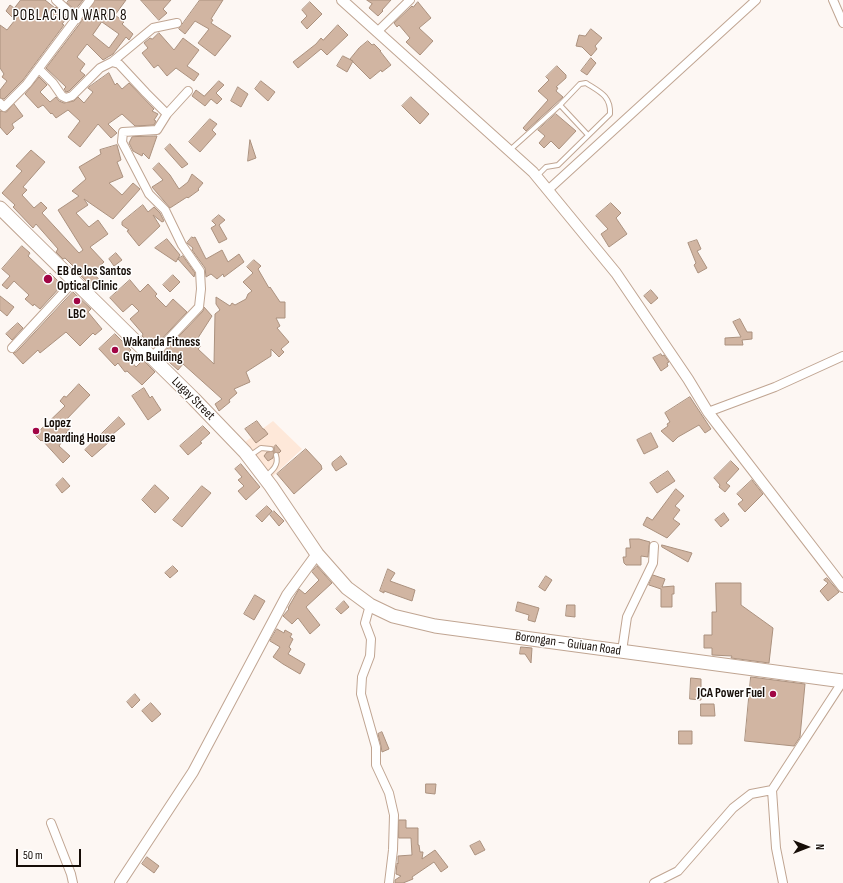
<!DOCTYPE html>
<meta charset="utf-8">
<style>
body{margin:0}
#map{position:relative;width:843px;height:883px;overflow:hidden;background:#fdf7f3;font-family:"Sofia Sans Condensed",sans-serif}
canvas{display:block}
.north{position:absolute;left:787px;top:827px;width:40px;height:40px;-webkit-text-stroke:3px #fff;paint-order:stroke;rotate:90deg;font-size:11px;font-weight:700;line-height:16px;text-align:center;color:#160d07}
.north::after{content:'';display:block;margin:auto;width:14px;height:18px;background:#160d07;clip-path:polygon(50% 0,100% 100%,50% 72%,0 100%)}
.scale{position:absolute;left:16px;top:849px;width:65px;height:18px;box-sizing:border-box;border:2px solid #160d07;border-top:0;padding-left:5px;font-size:12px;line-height:14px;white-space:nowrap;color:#160d07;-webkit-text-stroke:3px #fff;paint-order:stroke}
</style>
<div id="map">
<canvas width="843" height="883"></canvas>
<div class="north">N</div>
<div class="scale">50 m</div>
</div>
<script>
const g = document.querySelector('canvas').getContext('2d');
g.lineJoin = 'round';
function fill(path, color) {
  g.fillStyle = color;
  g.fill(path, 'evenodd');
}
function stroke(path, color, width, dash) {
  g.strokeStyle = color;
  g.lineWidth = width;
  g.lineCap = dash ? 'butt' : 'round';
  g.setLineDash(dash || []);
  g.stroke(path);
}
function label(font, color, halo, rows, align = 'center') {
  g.font = font + ' "Sofia Sans Condensed",sans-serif';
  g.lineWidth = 3;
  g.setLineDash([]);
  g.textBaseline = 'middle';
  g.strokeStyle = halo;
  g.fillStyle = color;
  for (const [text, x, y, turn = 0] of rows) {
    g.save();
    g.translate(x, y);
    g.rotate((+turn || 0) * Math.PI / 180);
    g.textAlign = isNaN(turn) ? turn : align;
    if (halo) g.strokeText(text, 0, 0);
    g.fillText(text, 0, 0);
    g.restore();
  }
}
const built = new Path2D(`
 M273,421L302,449L272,477L245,442Z`);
const building = new Path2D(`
 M21,0H45L55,8L56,7L67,18L62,24L64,25L23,80L4,99L0,98V90L7,81L2,77L4,74L0,68V25L7,30L15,20L6,11L10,5L14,8Z
 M69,0H83L75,10L67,3Z
 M95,0H126L115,15L124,22L122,24L133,34L129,40L126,37L113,54L103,60L87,44L77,57L85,64L80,71L85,75L69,91L66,92L64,89L66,87L46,68L81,22ZM102,22L119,34L109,48L93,35Z
 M141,0H171L163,9L167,13L159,20Z
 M200,0H223L211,19L213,20L211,23L231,36L215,56L198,43L209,29L195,21L185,34L179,29Z
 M367,0H391L382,10L383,11L378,16L369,8L372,4Z
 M310,2L322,14L307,29L301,22L307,16L302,10Z
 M418,2L431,18L419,28L433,41L420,55L406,42L410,38L399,25L397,27L394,23L412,6L413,7Z
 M338,25L348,35L327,55L321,49L298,68L293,62L316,44L321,38L323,40Z
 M591,29L602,38L595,46L597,49L591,56L582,47L576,46L579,35L585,36Z
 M159,33L174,50L183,38L199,50L187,66L199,74L194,81L176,68L167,76L158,65L154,68L142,53L148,48L144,43L150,38L152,39Z
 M368,41L372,45L374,44L381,51H380L391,65L382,72L381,70L370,79L350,59L359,48Z
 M343,56L353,61L347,72L337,66Z
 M591,58L596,63L587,75L581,71Z
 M557,66L566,75V78L556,87L558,88L556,91L563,97L526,131L523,128L548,100L538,91L549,80L546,77Z
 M109,73L115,85L117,83L122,89L129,83L154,109L152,111L158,114L154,120L156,121L154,125L135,126L122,114L108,124L117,133L111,138L98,124L80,147L68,137L80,121L68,110L56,118L52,113L51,114L43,105L38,108L25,94L39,77L47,85L40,92L50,102L56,97L59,101L64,103L74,101L78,97L84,103L93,92L88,88Z
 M219,81L224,85L216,93L222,99L217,104L211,99L205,106L192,96L196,90L204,96Z
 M261,81L275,92L268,101L255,89Z
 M238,87L248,94L241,107L231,101Z
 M411,97L429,114L420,124L402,106Z
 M14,104L23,116L12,124L14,128L7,135L0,127V111L6,112Z
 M556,114L576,131L559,149L551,141L544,148L539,143L545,136L538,130Z
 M210,119L217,124L212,130L216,134L200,152L189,142Z
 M154,136H157L149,159L143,153L142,156L133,151L129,143L132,137Z
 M250,140L256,158L248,161Z
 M170,144L188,164L182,168L165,149Z
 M117,145L121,160L117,162L123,177L109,183L122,195L133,183L140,189L113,219L84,199L88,205L76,213L89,227L98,220L108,234L90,247L104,262L92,273L99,279L96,282L97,284L93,288L79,274L80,273L65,258L63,259L56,252L58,249L36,224L33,228L13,207L15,205L2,193L22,171L16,166L31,150L45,162L23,187L27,190L22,195L34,208L41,202L47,208L42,213L79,253L83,250L58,210L79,196L72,191L86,179L79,167L101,154L100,150Z
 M159,163L170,175L179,189L188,182L192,174L203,183L198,189L199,190L188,198L187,197L170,208L152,187L163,180L153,169Z
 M611,203L621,213L616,218L627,234L609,247L601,234L608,229L596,216Z
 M143,205L148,212L154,207L160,213L164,221L162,222L153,215L160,226L139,246L127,231L129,230L122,225V222Z
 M219,215L225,220L219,225L227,239L219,243L211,228L216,225L212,221Z
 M192,237L193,238L195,237L206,259L222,250L228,262L239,254L244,262L224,277L223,274L217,279L211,274L206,277L205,268L192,250L193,248L187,243Z
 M167,239L180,255L176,262L155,248Z
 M697,240L701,249L697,251L707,268L698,273L694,265L696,263L688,243Z
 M22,246L30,253L28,256L48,275L50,273L62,285L40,309L34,304L33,306L25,299L29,295L14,281L7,289L2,285L10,276L2,269Z
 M116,253L122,260L114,266L109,259Z
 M183,256L195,273L194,277L178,259Z
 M254,260L261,266L258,269L269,288L270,287L280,302H285V318H276L280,326L277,328L289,342L281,349L284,352L279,357L271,349V356L246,372L250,382L234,389L237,393L229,400L230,402L219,411L215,404L222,399L183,364L178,370L169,362L170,361L162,354L203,311L204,307L212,316L196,341L201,346L198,349L214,364L215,314L220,310L216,304V297L230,306L232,303L235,305L246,299L248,294L252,291L243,282L253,273L247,267Z
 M173,275L180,282L170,292L163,285Z
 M130,280L140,292L148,284L157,294L155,296L166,307L173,299L187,312L154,347L142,336L143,334L130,319L139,311L132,304L123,312L110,298Z
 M651,290L658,298L651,304L644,296Z
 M73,292L91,309L88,312L102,329L95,335L93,333L80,346L66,332L40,353L38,350L23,364L13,353L16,352Z
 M0,296L14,307L7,316L0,310Z
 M740,319L747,332H752V339L742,340L743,345H725V338L741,337L733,322Z
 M18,323L23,328L12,340L6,334Z
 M115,334L131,350L126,355L136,367L143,360L155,372L142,385L127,371L125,372L118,363L115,366L99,349Z
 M661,354L662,356L664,355L669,362L667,363L668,366L661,371L653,358Z
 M79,384L90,395L63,423L70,428L60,441L61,443L59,446L70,456L63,463L42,440L41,441L35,435L65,406L60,401L64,396L66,397Z
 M144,388L150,398L152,396L161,410L148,420L132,396Z
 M690,397L711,429L705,433L699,425L678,437L673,442L661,431L668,426L667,424L670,422L665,413Z
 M119,417L125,424L107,439L109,442L92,457L85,450Z
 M257,421L263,429H264L268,434L256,443L245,429Z
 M203,426L210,433L200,442L202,443L188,455L180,446Z
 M651,433L658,447L644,454L637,440Z
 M276,445L281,451L279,453L274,452L273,458L268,461L264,456L267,452L274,451V447Z
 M306,449L321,465L322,469L294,494L277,474Z
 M341,456L347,464L336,471L332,465V463Z
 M731,461L739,469L726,483L730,486L725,492L719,487L720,485L714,478Z
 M241,464L260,487L246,500L238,491L244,486L238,480L242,477L235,469Z
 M668,471L675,481L657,493L650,483Z
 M63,478L70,486L62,493L56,485Z
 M752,480L763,494L745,512L738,504L743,500L737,494Z
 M155,485L169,498L155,513L142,500Z
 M202,486L211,493L182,527L173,520Z
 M676,489L684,496L675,506L680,510L673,519L680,524L667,538L643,525L647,517L652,520Z
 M267,506L272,511L262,522L256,516Z
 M274,511L284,521L279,526L270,515Z
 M724,513L729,520L721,527L715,520Z
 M630,539H639L650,542L649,546L648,557L641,556V565H626L624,563L623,557H626V548H630Z
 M662,545L692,553L688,562L662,547Z
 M173,566L178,571L170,578L165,573Z
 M317,566L332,583L306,607L320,625L310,634L298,618L292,624L283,616L289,609L288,608L299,589L305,594L319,580L312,572Z
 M388,569L395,573L390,581L415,590L412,601L384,591V593L380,591Z
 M653,575L665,579L662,587L674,586V594H672V607H661V589L649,585Z
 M546,576L552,580L545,591L539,587Z
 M827,578L839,592L828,601L820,591L828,583L824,580Z
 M716,583H741V605L773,628L769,663L731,658L732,656L712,655V648H704V635H712V612H716Z
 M255,595L265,601L254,620L244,614Z
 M344,601L349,607L341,614L336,609Z
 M518,602L539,608L535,622L528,620L529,615L516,611Z
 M567,605H575V617L566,616Z
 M277,629L284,633L285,630L292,634L290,637L293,639L289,647L291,649L288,654L305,664L300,674L283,664L273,657L280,647L270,641Z
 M521,647L532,648L531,663L525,654H520Z
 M751,677L805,684L800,737L794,746L745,741Z
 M691,678L701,679V700L690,699Z
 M135,694L140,700L132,708L127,702Z
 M151,703L161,714L152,722L142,711Z
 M701,704H714L715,716H701Z
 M679,731H692V744H679Z
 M382,732L389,749L382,752L381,746L378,734Z
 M426,784H436L435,794L426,793Z
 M399,820H406V828H418V845H419L420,852H423L422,859L435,850L448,867L441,872L434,862L412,877L413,879L403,883H395V880L401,876L396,874L397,863L398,864V856L412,855L411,838H399Z
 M480,841L485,850L475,855L470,846Z
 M147,857L159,866L154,873L142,864Z`);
const service = new Path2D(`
 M560,105L588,135
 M510,150L560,105L580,84L586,83C600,92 611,96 610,114L558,165L546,167L537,176
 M251,455L261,448L271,449
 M266,476C273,470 279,465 276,455`);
const minor = new Path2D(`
 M56,0L77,19
 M833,0L843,23
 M377,32L410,0
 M112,62L153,28L177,23
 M39,69L53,83L62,96L66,98L72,96L100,68L112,62L119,64L146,93L167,114
 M0,103L4,107L27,84L90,0
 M548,190L756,0
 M12,348L74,281
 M152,357L199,307L201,289L200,271L182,245L165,210L149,194L122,142L123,132L157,130L167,114L188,91
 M708,412L775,387L843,356
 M370,605L365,623L371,639L370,656L362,677L361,694L376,747V765L389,793L394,815L393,850L389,883
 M622,651L627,617L653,563L654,546
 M51,823L71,874L73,883
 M654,883L678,871L733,808L751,794L772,790
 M783,883L776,848L772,790L843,681`);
const tertiary = new Path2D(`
 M342,0L533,172L616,273L688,379L708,412L843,587
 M120,883L193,772L287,595L317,554`);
const primary = new Path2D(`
 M0,208L194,399L245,452L271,486L317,554L347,588L370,605L393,616L435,626L843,681`);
const markers = [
 [48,279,5,"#a10645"],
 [77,301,4,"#a10645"],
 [115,350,4,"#a10645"],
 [36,431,4,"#a10645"],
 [773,694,4,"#a10645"]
];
const poiNames = [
 ["EB de los Santos",57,272],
 ["Optical Clinic",57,287],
 ["LBC",77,315,"center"],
 ["Wakanda Fitness",123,343],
 ["Gym Building",123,358],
 ["Lopez",44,424],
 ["Boarding House",44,439],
 ["JCA Power Fuel",765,694,"right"]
];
const streetNames = [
 ["Lugay Street",193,399,45],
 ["Borongan – Guiuan Road",568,644,8]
];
const quarterNames = [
 ["POBLACION WARD 8",70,16]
];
fill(built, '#fee8d9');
fill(building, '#d1b5a2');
stroke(building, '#ab917e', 1);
stroke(service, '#c0a592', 6);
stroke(minor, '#c0a592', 10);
stroke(tertiary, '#c0a592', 12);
stroke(primary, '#c0a592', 15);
stroke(service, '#fff', 4);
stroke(minor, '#fff', 8);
stroke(tertiary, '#fff', 10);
stroke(primary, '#fff', 13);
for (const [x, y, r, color] of markers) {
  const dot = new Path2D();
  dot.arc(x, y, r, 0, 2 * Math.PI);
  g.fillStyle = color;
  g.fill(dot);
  stroke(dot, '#fff', 1.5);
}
label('bold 13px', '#160d07', '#fff', poiNames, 'left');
label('13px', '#160d07', '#fff', streetNames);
g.letterSpacing = '1px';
label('15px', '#160d07', '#fff', quarterNames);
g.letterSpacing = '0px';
</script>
